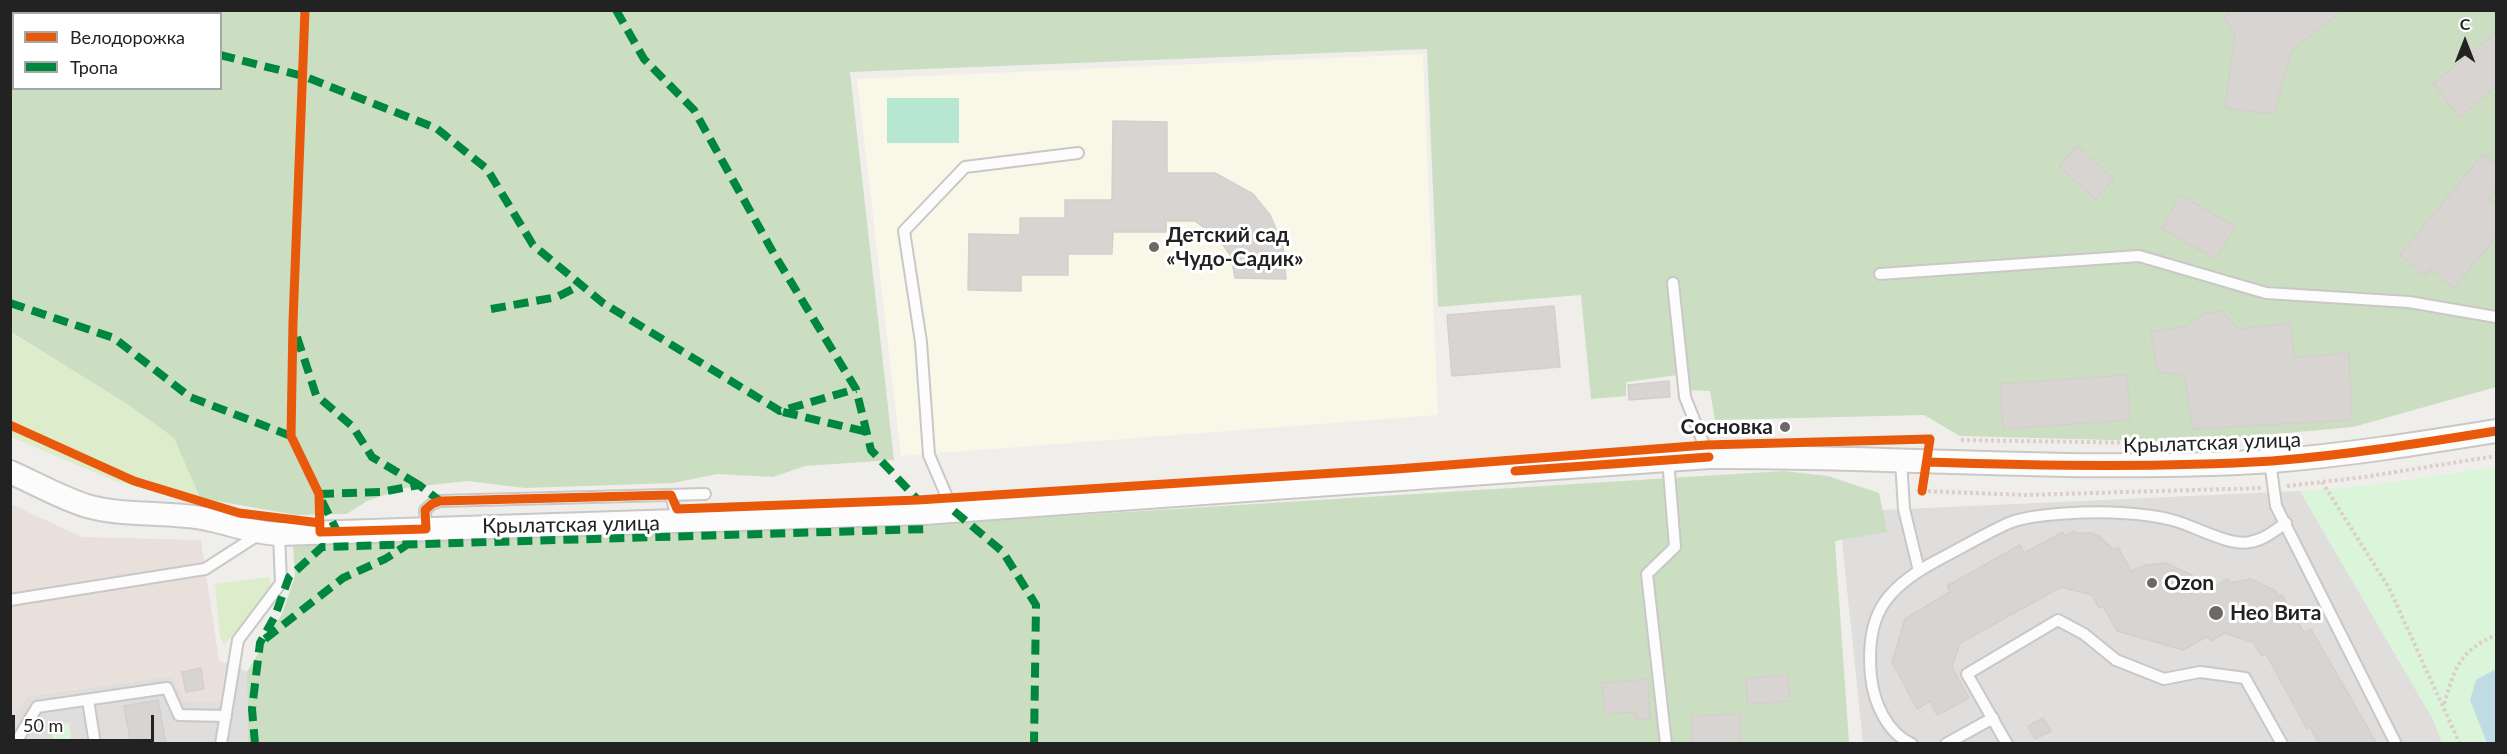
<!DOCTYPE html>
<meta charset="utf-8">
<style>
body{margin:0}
#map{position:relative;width:2507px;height:754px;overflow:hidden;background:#f0eeeb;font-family:Lato,sans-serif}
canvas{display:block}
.frame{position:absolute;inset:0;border:12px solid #222;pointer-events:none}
.legend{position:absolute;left:12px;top:12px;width:210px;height:78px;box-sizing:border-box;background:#fff;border:2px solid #a7a7a7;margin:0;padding:8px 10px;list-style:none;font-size:18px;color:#222}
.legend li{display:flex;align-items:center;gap:12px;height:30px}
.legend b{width:30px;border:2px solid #a7a7a7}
.north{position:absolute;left:2435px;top:12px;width:60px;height:60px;-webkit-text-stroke:4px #fff;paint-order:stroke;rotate:0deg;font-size:16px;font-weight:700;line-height:24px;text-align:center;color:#222}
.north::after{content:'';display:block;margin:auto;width:21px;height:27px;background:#222;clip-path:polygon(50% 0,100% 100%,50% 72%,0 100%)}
.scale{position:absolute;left:12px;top:715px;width:142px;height:27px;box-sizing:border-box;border:3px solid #222;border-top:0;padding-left:8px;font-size:18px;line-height:21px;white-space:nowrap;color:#222;-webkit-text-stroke:4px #fff;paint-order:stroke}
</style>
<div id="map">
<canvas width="2507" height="754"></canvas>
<div class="frame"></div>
<ul class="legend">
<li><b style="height:8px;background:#e8590c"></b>Велодорожка</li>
<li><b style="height:8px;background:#00873e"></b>Тропа</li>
</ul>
<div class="north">С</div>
<div class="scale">50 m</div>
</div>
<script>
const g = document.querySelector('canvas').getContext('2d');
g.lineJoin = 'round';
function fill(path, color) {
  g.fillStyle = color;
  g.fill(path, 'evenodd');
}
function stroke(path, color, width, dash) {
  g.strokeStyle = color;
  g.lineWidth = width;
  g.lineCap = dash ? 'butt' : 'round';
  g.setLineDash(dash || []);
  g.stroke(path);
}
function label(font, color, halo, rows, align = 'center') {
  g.font = font + ' Lato,sans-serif';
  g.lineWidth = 6;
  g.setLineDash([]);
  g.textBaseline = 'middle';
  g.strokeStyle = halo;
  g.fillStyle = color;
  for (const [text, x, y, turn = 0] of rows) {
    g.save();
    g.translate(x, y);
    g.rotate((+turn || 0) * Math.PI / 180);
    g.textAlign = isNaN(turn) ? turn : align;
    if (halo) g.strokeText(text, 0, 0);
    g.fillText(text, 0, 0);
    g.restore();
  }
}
const residential = new Path2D(`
 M2300,491L2434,721L2442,743H1863L1839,512Z
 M229,663L247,672L248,743H11L10,719L28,696L172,676Z`);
const education = new Path2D(`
 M1423,54L1438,415L901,456L857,79Z`);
const military = new Path2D(`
 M11,504L82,537L201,540L219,661L229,663L221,702L184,701L172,676L28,696L11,719Z`);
const grass = new Path2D(`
 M10,332L127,404L174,438L200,498L117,482L11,437Z
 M269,577L272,590L224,645L220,637L215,584Z`);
const forest = new Path2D(`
 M10,11H2496V387L2353,427L2187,442L1960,436L1924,415L1715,420L1710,391L1689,390L1678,375L1626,382V396L1591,399L1581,295L1438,307L1427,49L850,72L894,460L805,466L773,477L717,474L673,483L525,488L467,481L405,488L367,501L347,514L296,515L200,498L174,438L127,404L11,332ZM14,14H220V88H14Z
 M1783,471L1828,476L1879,493L1887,532L1835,541L1849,743L248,744L247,672L282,614L295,576L293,546L902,526Z`);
const park = new Path2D(`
 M2496,467V743H2442L2434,721L2300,491L2364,486Z
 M69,723L72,743H54L51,725Z`);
const pitch = new Path2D(`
 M887,98H959V143H887Z`);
const water = new Path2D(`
 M2496,669V743H2487L2470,700L2476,680Z`);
const building = new Path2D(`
 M2231,10H2343L2292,50L2274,114L2225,108L2235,35L2225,17Z
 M2496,32V87L2459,117L2433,84Z
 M1113,121L1167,122V173H1215L1253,194L1270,215L1283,245L1286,279L1235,278L1231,256L1218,238L1195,221H1166V232H1113L1112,254H1068V275H1021V291L968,290L969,234L1020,235V218H1065V200H1112Z
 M2077,146L2114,179L2095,199L2059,166Z
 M2483,154L2496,165V189L2489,198L2496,204V237L2454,288L2431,269L2425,276L2400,255Z
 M2180,195L2235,226L2216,259L2162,229Z
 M1554,306L1560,367L1452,376L1447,315Z
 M2221,311L2239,329L2291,323L2294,357L2349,353L2352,420L2193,429L2184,375L2157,372L2151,332L2187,326L2203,314Z
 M2127,375L2130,420L2003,429L2000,384Z
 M1669,381L1670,397L1629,400L1628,385Z
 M2073,531L2075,533H2091L2099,536L2114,550L2118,547L2131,571L2146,565L2166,563L2192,575L2204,592L2228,579L2229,583L2251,579L2276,591L2279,597L2282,595L2304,633L2311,629L2377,744H2319L2310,727L2307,729L2266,654L2262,656L2253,642L2224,633L2211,641L2208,636L2183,650L2117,631L2103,606L2099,608L2092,595L2061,587L1960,643L1952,667L1969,698L1937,715L1930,701L1917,709L1892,662L1905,619L1950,592L1947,586L2020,545L2024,553L2063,532L2065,536Z
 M201,668L204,689L186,692L182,672Z
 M1788,675L1790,701L1747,704L1746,678Z
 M1648,679L1650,719L1636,720L1635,712L1605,714L1602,683Z
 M158,700L166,744H131L124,706Z
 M1740,714L1741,744H1693L1692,716Z
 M2043,718L2051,731L2035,739L2028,726Z`);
const path = new Path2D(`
 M1961,440L2148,443
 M2322,482L2389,588L2460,744
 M2287,486L2364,477L2496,456
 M1922,491L2025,495L2261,488
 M2444,704C2455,668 2459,651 2496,635`);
const service = new Path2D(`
 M1880,274L2139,256L2266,293L2409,302L2496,317
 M1673,283L1685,397L1709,457
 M1901,461L1904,509L1919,571
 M2270,461L2276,506L2396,744
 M671,495L678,522
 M953,511L929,455L921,342L904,231L965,167L1078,153
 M426,529L425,510L432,504L440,501L705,494
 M10,600L205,569L261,533
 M88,700L95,744
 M15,744L37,707L167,688L179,715L226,716
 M221,744L238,640L281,583L279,534
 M1666,744L1647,574L1675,547L1668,459
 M1912,744C1887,733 1874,703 1871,677C1865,616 1884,589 1936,561C1960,549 1984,534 2009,523C2033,513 2095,511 2122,513C2139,514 2157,516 2172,520C2193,525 2230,547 2250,542C2264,540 2275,530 2286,523
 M1946,744L1993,718
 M2007,744L1967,674L2058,620L2084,634L2116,660L2164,679L2200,672L2245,678L2282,744`);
const minor = new Path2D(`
 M10,472C35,483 61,498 87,506C126,517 168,511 207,519C232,524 254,533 279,534L923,513L1709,457C1897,456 2084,473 2272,461C2347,455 2422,443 2496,431`);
const quiet = new Path2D(`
 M53,10L59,14
 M616,10L644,59L694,110L774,254L856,389L871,450L918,500
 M220,55L303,76L436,128L487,169L533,245L603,303L780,411L856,389
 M10,303L114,338L190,397L291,436
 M491,309L557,297L581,285
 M297,337L316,395L353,427L372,457L419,485
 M783,412L867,432
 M319,494L381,492L419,485L440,501
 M322,501L337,531
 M954,511L1003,552L1036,605L1034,744
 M265,639L343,578L385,559L407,545
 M255,744L252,709L260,643L275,616L289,577L322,547L929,529`);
const cycleway = new Path2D(`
 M305,10L293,322L291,436L319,494L320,532L426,529L425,510L432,504L440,501L671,495L677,509L918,500L1397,469L1706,445L1930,439L1922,491
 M10,425L134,481L239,513L320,523
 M1927,462C2041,466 2157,468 2272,461C2347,455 2422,443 2496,431
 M1515,471L1709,457`);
const markers = [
 [1154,247,6,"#6a6968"],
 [1785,427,6,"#6a6968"],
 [2152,583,6,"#6a6968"],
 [2216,613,8,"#6a6968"]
];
const poiNames = [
 ["Детский сад",1166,235],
 ["«Чудо-Садик»",1166,259],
 ["Сосновка",1773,427,"right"],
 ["Ozon",2164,583],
 ["Нео Вита",2230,613]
];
const streetNames = [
 ["Крылатская улица",2212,443,-2],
 ["Крылатская улица",571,525,-1]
];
fill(residential, '#dfdedc');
fill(education, '#f8f7e8');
fill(military, '#eae0db');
fill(grass, '#ddeccb');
fill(forest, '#cbdec1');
fill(park, '#daf5da');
fill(pitch, '#b7e6d2');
fill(water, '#bfdbe3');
fill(building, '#d7d4d2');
stroke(building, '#d3d0cc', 1.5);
stroke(service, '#c9c8c7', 14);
stroke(minor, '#c9c8c7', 26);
stroke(path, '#dccecd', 4, [3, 3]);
stroke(service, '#fdfcfc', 10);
stroke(minor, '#fdfcfc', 22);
stroke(quiet, '#00873e', 8, [15, 8]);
stroke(cycleway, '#e8590c', 9);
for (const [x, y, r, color] of markers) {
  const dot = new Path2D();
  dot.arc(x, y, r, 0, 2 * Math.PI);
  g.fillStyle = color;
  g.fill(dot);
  stroke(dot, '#fff', 2);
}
label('bold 21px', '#222', '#fff', poiNames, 'left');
label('21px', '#222', '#fff', streetNames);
</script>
